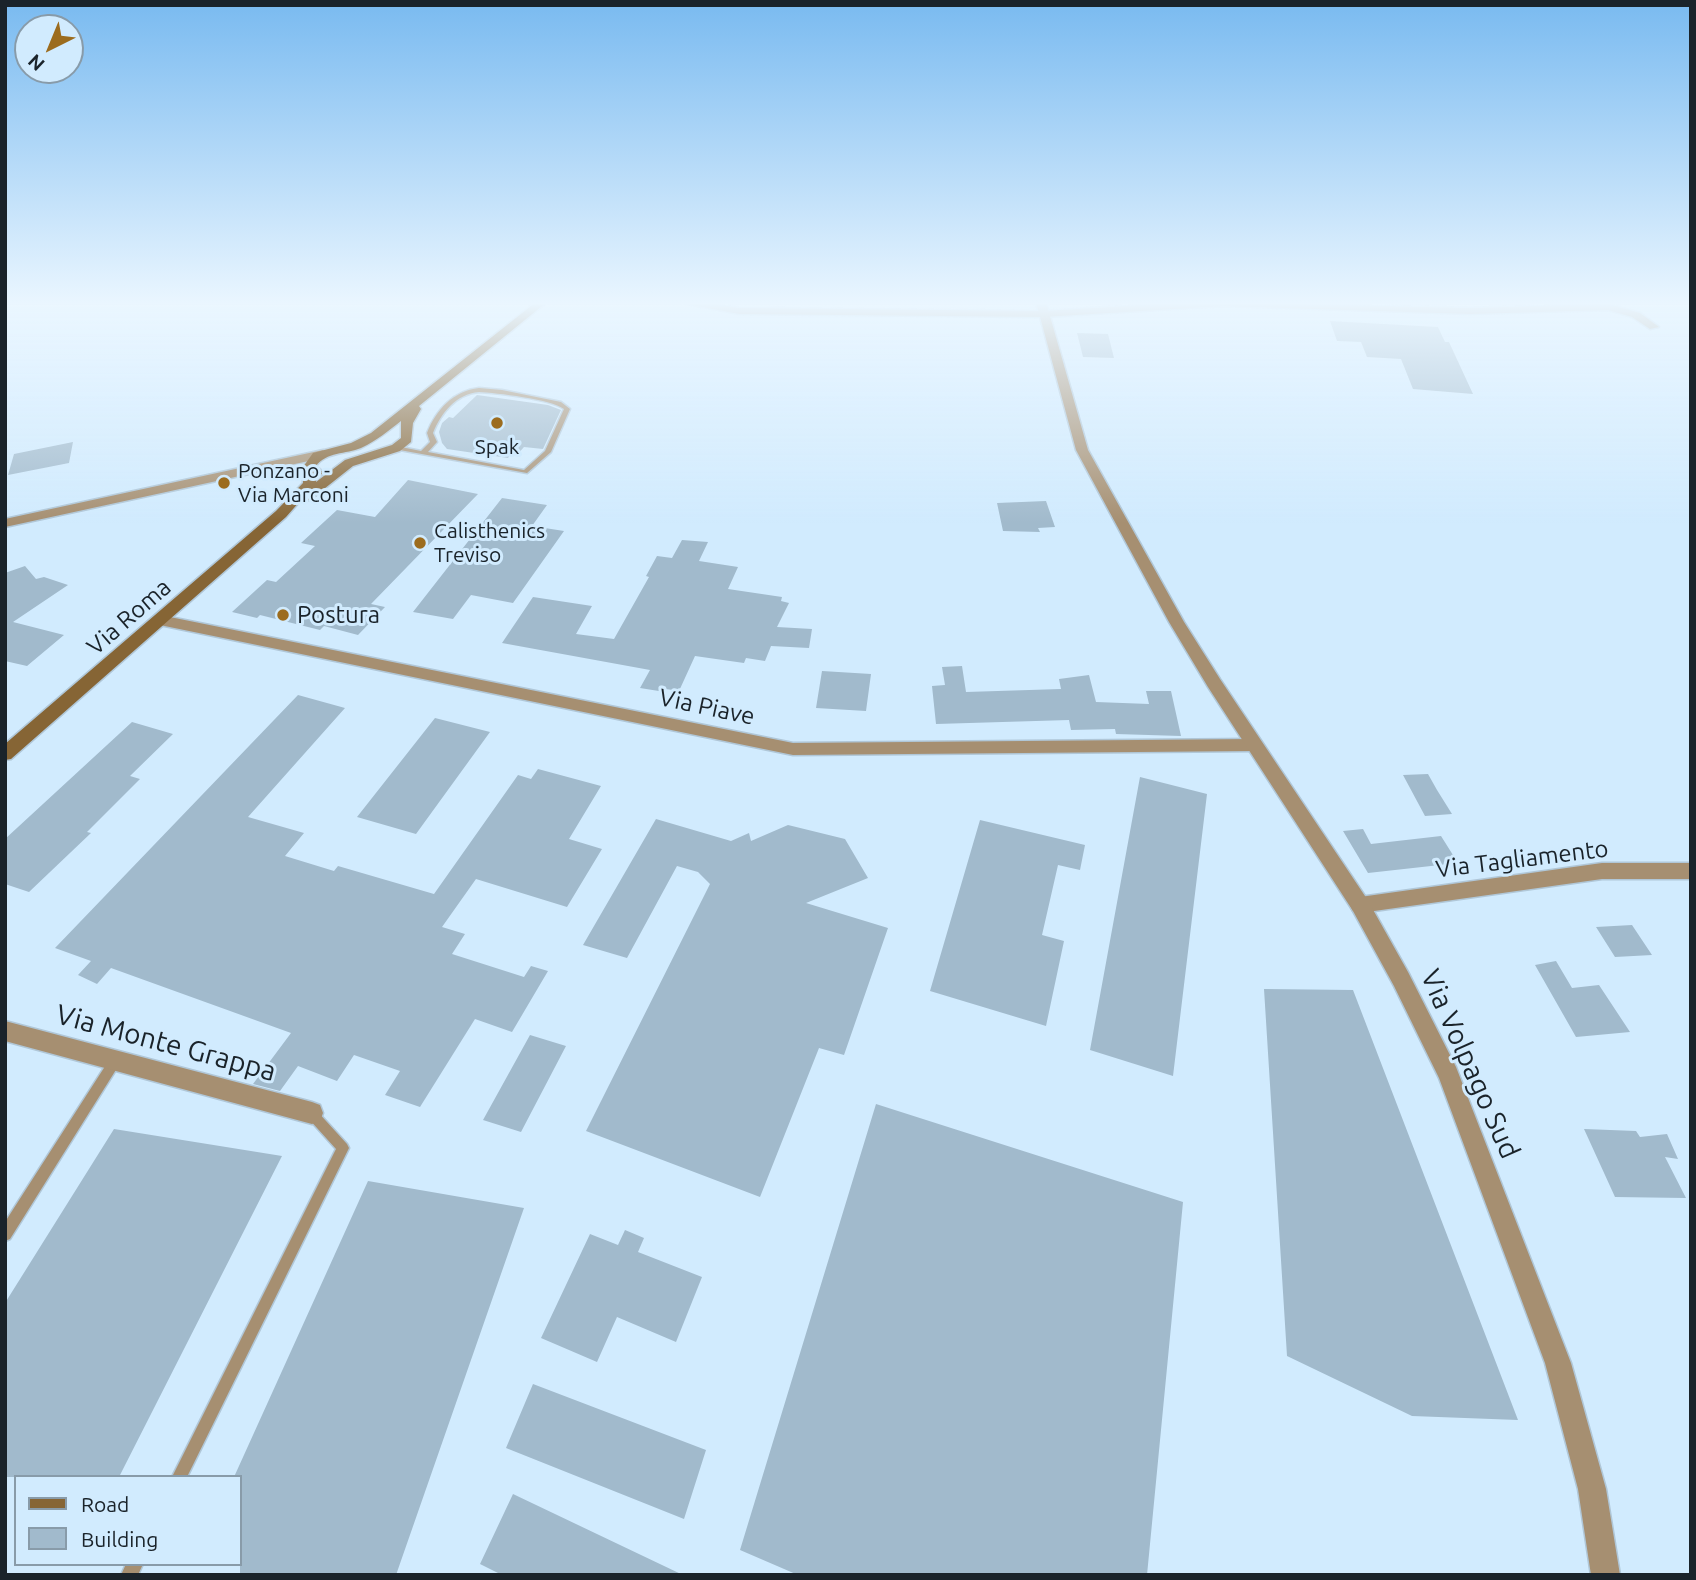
<!DOCTYPE html>
<style>
body{margin:0}
#map{position:relative;width:1696px;height:1580px;overflow:hidden;background:#d1ebfe;font-family:Ubuntu,sans-serif}
canvas{display:block}
.frame{position:absolute;inset:0;border:7px solid #1a232a;pointer-events:none}
.legend{position:absolute;left:14px;top:1475px;width:228px;height:91px;box-sizing:border-box;background:#d1ebfe;border:2px solid #889ba9;margin:0;padding:9px 12px;list-style:none;font-size:21px;color:#1a232a}
.legend li{display:flex;align-items:center;gap:14px;height:35px}
.legend b{width:35px;border:2px solid #889ba9}
.north{position:absolute;left:14px;top:14px;width:70px;height:70px;box-sizing:border-box;background:#d1ebfe;border:2px solid #889ba9;border-radius:50%;rotate:223deg;font-size:19px;font-weight:700;line-height:28px;text-align:center;color:#1a232a}
.north::after{content:'';display:block;margin:auto;width:24px;height:32px;background:#9c6c1e;clip-path:polygon(50% 0,100% 100%,50% 72%,0 100%)}
</style>
<div id="map">
<canvas width="1696" height="1580"></canvas>
<div class="frame"></div>
<ul class="legend">
<li><b style="height:9px;background:#866535"></b>Road</li>
<li><b style="height:19px;background:#a1bacc"></b>Building</li>
</ul>
<div class="north">N</div>
</div>
<script>
const g = document.querySelector('canvas').getContext('2d');
g.lineJoin = 'round';
function fill(path, color) {
  g.fillStyle = color;
  g.fill(path, 'evenodd');
}
function stroke(path, color, width, dash) {
  g.strokeStyle = color;
  g.lineWidth = width;
  g.lineCap = dash ? 'butt' : 'round';
  g.setLineDash(dash || []);
  g.stroke(path);
}
function label(font, color, halo, rows, align = 'center') {
  g.font = font + ' Ubuntu,sans-serif';
  g.lineWidth = 6;
  g.setLineDash([]);
  g.textBaseline = 'middle';
  g.strokeStyle = halo;
  g.fillStyle = color;
  for (const [text, x, y, turn = 0] of rows) {
    g.save();
    g.translate(x, y);
    g.rotate((+turn || 0) * Math.PI / 180);
    g.textAlign = isNaN(turn) ? turn : align;
    if (halo) g.strokeText(text, 0, 0);
    g.fillText(text, 0, 0);
    g.restore();
  }
}
const building = new Path2D(`
 M1330,321L1438,327L1445,342H1449L1473,394L1413,389L1401,359L1367,357L1361,342L1337,341Z
 M1077,333L1108,334L1114,358L1083,357Z
 M477,395L548,405L561,410L543,449L524,447L516,456L510,455L508,458L447,449L442,443L439,432L442,423L449,417L453,418Z
 M73,442L69,463L8,475L14,454Z
 M408,480L478,494L371,604L385,607L358,635L324,626L320,630L260,615L257,618L232,612L267,580L276,582L315,546L301,543L337,510L375,517Z
 M502,498L547,505L532,526L564,531L513,603L471,595L453,619L413,612Z
 M1046,501L1055,527L1038,528L1040,532L1003,531L997,503Z
 M682,540L708,542L699,561L738,567L728,589L782,597L781,601L789,603L777,627L812,629L809,648L771,646L765,661L746,658L744,663L695,656L679,691L666,689L665,692L640,688L650,670L502,643L533,597L592,606L576,634L614,639L649,577L646,576L657,556L672,558Z
 M25,566L36,579L44,577L68,585L13,622L64,635L27,666L5,661V573Z
 M962,666L966,692L1061,689L1059,679L1089,675L1096,702L1149,704L1146,691H1171L1181,736L1116,734L1115,729L1071,730L1069,720L936,724L932,686L945,685L942,667Z
 M822,671L871,674L866,711L816,708Z
 M298,695L345,708L248,817L304,833L285,856L334,871L338,866L434,894L518,775L531,779L538,769L601,786L569,839L602,849L567,907L476,879L442,927L465,934L452,954L524,977L531,966L548,971L512,1032L475,1019L420,1107L385,1095L400,1071L354,1055L337,1081L298,1066L280,1091L253,1084L291,1033L111,968L97,984L78,975L91,961L55,948Z
 M435,718L490,732L416,834L357,817Z
 M132,722L173,734L130,776L140,779L87,832L91,833L29,892L5,884V839Z
 M1428,774L1437,790L1452,814L1425,816L1403,775Z
 M1140,777L1207,794L1173,1076L1090,1050Z
 M656,819L731,841L749,833L751,841L788,825L845,839L868,878L806,903L888,928L844,1055L819,1048L760,1197L586,1131L710,884L698,872L677,866L627,958L583,945Z
 M980,820L1085,845L1080,870L1058,865L1042,935L1064,941L1046,1026L930,991Z
 M1363,829L1371,844L1441,836L1458,863L1368,873L1343,831Z
 M1632,925L1652,955L1615,957L1596,927Z
 M1556,961L1572,988L1599,985L1630,1032L1576,1037L1535,965Z
 M1264,989L1353,990L1518,1420L1412,1416L1287,1356Z
 M530,1035L566,1046L521,1132L483,1120Z
 M876,1104L1183,1202L1147,1575H798L740,1550Z
 M114,1129L282,1156L119,1477H5V1303Z
 M1584,1129L1636,1131L1640,1137L1667,1134L1678,1159L1665,1157L1686,1198L1615,1197Z
 M368,1181L524,1208L396,1575H240V1477H234Z
 M625,1230L644,1238L638,1252L702,1277L676,1342L617,1317L597,1362L541,1338L590,1234L618,1245Z
 M533,1384L706,1450L684,1519L506,1448Z
 M513,1494L683,1575H502L480,1564Z`);
const service = new Path2D(`
 M479,388L502,390L561,402L570,409L551,452L527,473L394,449V447L396,446L421,451L430,442L427,433C436,410 453,391 479,388ZM479,392C496,393 551,399 564,409L545,451L524,470L428,452L437,442L433,433C441,413 456,394 479,392Z
 M115,1055L119,1057L121,1061L119,1065L10,1239L5,1241V1222L111,1057Z
 M312,1108L316,1110L347,1144L349,1148L187,1477H172L336,1149L308,1118L306,1114L308,1110Z
 M126,1564H143L138,1575H121Z`);
const minor = new Path2D(`
 M677,302H700L739,308L1044,311L1192,302L1471,308L1608,304L1640,313L1659,327L1650,329L1632,317L1608,310L1471,314L1223,306L1044,317L739,314Z
 M323,450L329,454L327,457L5,527V519Z
 M160,615L793,743L1253,739L1259,740L1261,745L1259,750L1253,751L793,755L155,624L153,620Z
 M1602,863H1691V879H1602L1360,913L1353,911L1350,905L1353,899L1360,897Z
 M5,1021L312,1102L320,1105L323,1113L320,1121L312,1124L5,1041Z`);
const tertiary = new Path2D(`
 M1036,302H1046L1088,450L1184,622L1220,679L1367,899L1408,972L1456,1067L1571,1363L1606,1489L1620,1575H1591L1578,1489L1545,1363L1439,1078L1394,986L1353,911L1208,687L1169,622L1076,450Z`);
const secondary = new Path2D(`
 M536,302H547L419,406L421,409L413,423L411,442L400,451L353,466L310,500H301L286,517L11,759L5,760V744L276,511L303,483V467L313,453L351,443L371,433ZM401,421V438L392,445L345,460L316,482L317,476L324,473L316,466C326,452 346,454 361,448C378,440 388,431 401,421Z`);
const markers = [
 [497,423,7,"#9c6c1e"],
 [224,483,7,"#9c6c1e"],
 [420,543,7,"#9c6c1e"],
 [283,615,7,"#9c6c1e"]
];
const farPoinames = [
 ["Spak",497,447,"center"],
 ["Ponzano -",238,471],
 ["Via Marconi",238,495],
 ["Calisthenics",434,531],
 ["Treviso",434,555]
];
const poiNames = [
 ["Postura",297,615]
];
const streetNames = [
 ["Via Roma",129,617,-41],
 ["Via Piave",707,707,12],
 ["Via Tagliamento",1522,859,-7]
];
const nearStreetnames = [
 ["Via Monte Grappa",166,1043,15],
 ["Via Volpago Sud",1470,1064,66]
];
fill(building, '#a1bacc');
stroke(service, '#b0c7d8', 3);
stroke(minor, '#b0c7d8', 3);
stroke(tertiary, '#b0c7d8', 3);
stroke(secondary, '#b0c7d8', 3);
fill(service, '#a68f71');
fill(minor, '#a68f71');
fill(tertiary, '#a68f71');
fill(secondary, '#866535');
const sky = g.createLinearGradient(0, 0, 0, 523);
sky.addColorStop(0, '#79baf0');
sky.addColorStop(0.58, '#eaf6ff');
sky.addColorStop(1, '#eaf6ff00');
g.fillStyle = sky;
g.fillRect(0, 0, 1696, 523);
for (const [x, y, r, color] of markers) {
  const dot = new Path2D();
  dot.arc(x, y, r, 0, 2 * Math.PI);
  g.fillStyle = color;
  g.fill(dot);
  stroke(dot, '#d1ebfe', 2.5);
}
label('21px', '#1a232a', '#d1ebfe', farPoinames, 'left');
label('24px', '#1a232a', '#d1ebfe', poiNames, 'left');
label('24px', '#1a232a', '#d1ebfe', streetNames);
label('28px', '#1a232a', '#d1ebfe', nearStreetnames);
</script>
